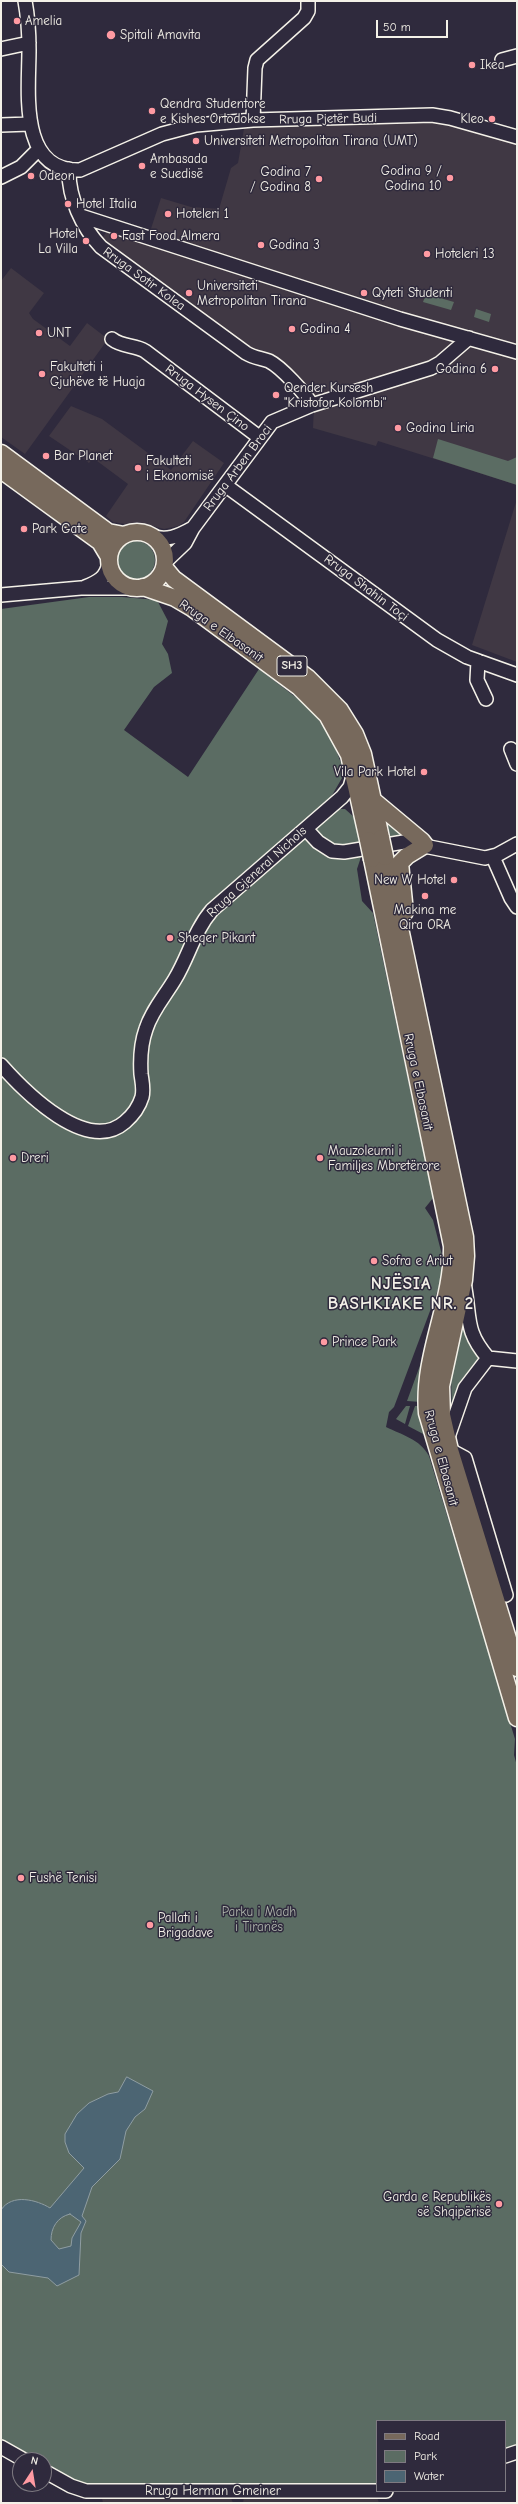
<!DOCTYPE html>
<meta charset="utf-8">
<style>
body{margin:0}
#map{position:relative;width:518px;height:2504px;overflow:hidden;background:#2f2a3d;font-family:"Comic Neue",sans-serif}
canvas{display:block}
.frame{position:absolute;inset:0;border:2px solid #f4f1e8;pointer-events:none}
.legend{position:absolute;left:376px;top:2420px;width:130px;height:72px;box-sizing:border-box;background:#2f2a3d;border:1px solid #7e7a81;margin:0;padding:5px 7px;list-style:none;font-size:12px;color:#f4f1e8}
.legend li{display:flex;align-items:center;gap:8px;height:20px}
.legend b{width:20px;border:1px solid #7e7a81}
.north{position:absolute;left:12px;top:2452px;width:40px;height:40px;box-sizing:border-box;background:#2f2a3d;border:1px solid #7e7a81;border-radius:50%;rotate:12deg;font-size:11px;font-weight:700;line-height:16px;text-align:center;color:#f4f1e8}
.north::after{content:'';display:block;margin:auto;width:14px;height:18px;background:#ff9aa2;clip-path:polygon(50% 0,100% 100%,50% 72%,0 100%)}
.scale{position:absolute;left:376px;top:20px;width:72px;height:18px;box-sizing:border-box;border:2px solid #f4f1e8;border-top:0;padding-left:5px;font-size:12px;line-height:14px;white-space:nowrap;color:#f4f1e8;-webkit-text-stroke:3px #2f2a3d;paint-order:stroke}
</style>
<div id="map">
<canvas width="518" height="2504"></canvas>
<div class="frame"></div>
<ul class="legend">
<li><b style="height:5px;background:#77695c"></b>Road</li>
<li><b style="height:11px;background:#5b6c63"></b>Park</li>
<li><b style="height:11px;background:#4c6573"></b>Water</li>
</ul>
<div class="north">N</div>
<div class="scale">50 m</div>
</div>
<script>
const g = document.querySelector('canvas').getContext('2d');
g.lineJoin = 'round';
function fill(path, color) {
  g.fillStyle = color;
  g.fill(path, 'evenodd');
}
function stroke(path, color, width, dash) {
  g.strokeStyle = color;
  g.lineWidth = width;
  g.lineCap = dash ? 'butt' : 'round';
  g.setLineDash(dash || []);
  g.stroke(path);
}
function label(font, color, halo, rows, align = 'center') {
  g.font = font + ' "Comic Neue",sans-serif';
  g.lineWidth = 3;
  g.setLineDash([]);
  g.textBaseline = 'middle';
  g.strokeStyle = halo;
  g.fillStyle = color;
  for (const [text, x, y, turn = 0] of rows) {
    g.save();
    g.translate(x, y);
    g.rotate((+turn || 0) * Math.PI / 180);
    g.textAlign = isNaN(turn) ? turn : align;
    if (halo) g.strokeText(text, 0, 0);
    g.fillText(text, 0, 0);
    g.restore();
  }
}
const built = new Path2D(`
 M435,117L517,139V485L378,441L376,446L313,428L314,406L258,357L100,242L107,231L146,244L161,198L191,207L219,209L231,168L238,163L245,123Z
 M11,268L44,293L29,313L33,319L70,346L87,323L108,339L25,454L1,437V281Z
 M71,406L102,419L171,470L193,441L224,463L184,522L178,526L164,529L138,522L125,524L113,522L106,516L128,484L93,458L89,463L49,436Z
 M517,499V662L472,645Z
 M169,2496H230L233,2503H103L102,2498Z
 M244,2497H377L379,2503H243Z`);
const green = new Path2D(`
 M426,294L454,302L451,310L423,302Z
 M476,309L491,314L489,322L474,317Z
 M438,439L508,461L517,457V485L433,458Z
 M117 560a19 19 0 1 1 38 0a19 19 0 1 1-38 0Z
 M89,597H122L157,600L168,621L162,644L168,654L172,673L154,687L124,730L188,777L259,669L311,709L331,737L341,763L342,778L327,804L337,809H345L354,817L362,854L357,869L362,901L373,913L433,1198L425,1208L433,1220L442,1255L440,1256L442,1275L439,1287L394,1407L389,1412L386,1427C402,1435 420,1439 429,1456L515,1739L514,1755L517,1766V2446L505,2449V2421H377V2486L80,2484L44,2464V2460H37L1,2441V609Z
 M386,818L414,839H391Z
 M463,1323L469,1342L482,1358L452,1413L451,1375Z
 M426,1349L421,1402L407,1401Z
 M406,1406H410L405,1424L396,1419Z
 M415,1406H421L427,1436L408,1426Z`);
const water = new Path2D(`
 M127,2077L153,2091L145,2109L135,2117L126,2131L120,2159L92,2187L82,2216L86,2221L81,2233L79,2275L57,2286L48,2278L9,2272L1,2264V2210C12,2193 37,2200 50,2208L84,2168L69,2153L65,2142V2134L77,2114L89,2103L108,2094L118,2092ZM70,2214L81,2222L72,2238L71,2246L59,2249L51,2240C51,2228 57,2217 70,2214Z`);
const minor = new Path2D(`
 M25,1C28,17 29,34 29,50C29,90 18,172 80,170L162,134L196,125L253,120L432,115L450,118L517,137
 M1,49L29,43
 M502,60L517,56
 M253,120L255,68L257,60L304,18L308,11V1
 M1,125L30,124
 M69,169C68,197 82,227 101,247L246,353C254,358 261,358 269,361C281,367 305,393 312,405
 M1,177L21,167L39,149
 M81,216L400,319L517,352
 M112,339C122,347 135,345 145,351L259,437
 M225,485L437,640L467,657L517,675
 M150,536C167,541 177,537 193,528
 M164,563L185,543L193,528L272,422L312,405L431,368L440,363L469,338
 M85,587C98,582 106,578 109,563
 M1,595L81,588H136
 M478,661L477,680L486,699
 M511,749L517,764
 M306,829L318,842L332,851L344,852L404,842L485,858L497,855L517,844
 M493,857L511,898L517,907
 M1,1065C25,1092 87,1155 125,1122C132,1116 139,1107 142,1097C144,1089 142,1082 141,1074C140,1058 141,1043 146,1029C152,1010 165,996 175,979C189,956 194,931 212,910L342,797L350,787L354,773
 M464,1283C471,1318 464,1330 488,1358L517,1361
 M447,1440L465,1388L488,1358
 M450,1450L465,1458L506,1595
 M1,2447L24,2460
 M505,2456L517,2452
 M44,2471L71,2486L86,2491H386`);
const major = new Path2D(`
 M1,453L108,532L124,535
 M1,470L100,542L109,557
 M109 560a28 28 0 1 1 56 0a28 28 0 1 1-56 0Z
 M164,567L174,579L308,678L340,710L355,734L363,754L381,838
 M143,587L175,598L192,608L299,687L327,715L349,755L368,840
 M374,801L422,841L425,845L407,856L400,863L405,912
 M385,857L465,1237L466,1256L464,1280L441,1386L442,1415L450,1450L517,1668
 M372,859L452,1246C453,1303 422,1355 427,1413L517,1718`);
const majorBridge = new Path2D(`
 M381,838L385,857
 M368,840L372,859`);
const markers = [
 [17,21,4,"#ff9aa2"],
 [111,35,5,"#ff9aa2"],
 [472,65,4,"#ff9aa2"],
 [152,111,4,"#ff9aa2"],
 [492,119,4,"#ff9aa2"],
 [196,141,4,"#ff9aa2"],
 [142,166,4,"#ff9aa2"],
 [31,176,4,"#ff9aa2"],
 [450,178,4,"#ff9aa2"],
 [319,179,4,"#ff9aa2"],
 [68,204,4,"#ff9aa2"],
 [168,214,4,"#ff9aa2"],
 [114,236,4,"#ff9aa2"],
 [86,241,4,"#ff9aa2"],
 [261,245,4,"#ff9aa2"],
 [427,254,4,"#ff9aa2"],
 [189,293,4,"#ff9aa2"],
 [364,293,4,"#ff9aa2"],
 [292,329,4,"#ff9aa2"],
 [39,333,4,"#ff9aa2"],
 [495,369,4,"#ff9aa2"],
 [42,374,4,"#ff9aa2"],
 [276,395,4,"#ff9aa2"],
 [398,428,4,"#ff9aa2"],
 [46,456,4,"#ff9aa2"],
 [138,468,4,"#ff9aa2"],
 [24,529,4,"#ff9aa2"],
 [424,772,4,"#ff9aa2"],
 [454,880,4,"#ff9aa2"],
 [425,896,4,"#ff9aa2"],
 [170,938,4,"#ff9aa2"],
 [13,1158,4,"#ff9aa2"],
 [320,1158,4,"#ff9aa2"],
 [374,1261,4,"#ff9aa2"],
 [324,1342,4,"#ff9aa2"],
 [21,1878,4,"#ff9aa2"],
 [150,1925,4,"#ff9aa2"],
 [499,2204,4,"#ff9aa2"]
];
const shields = [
 [292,666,30]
];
const shieldNames = [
 ["SH3",292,666]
];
const poiNames = [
 ["Amelia",25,21],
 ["Spitali Amavita",120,35],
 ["Ikea",480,65],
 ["Qendra Studentore",160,104],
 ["e Kishes Ortodokse",160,119],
 ["Kleo",484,119,"right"],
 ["Universiteti Metropolitan Tirana (UMT)",204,141],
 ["Ambasada",150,159],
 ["e Suedisë",150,174],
 ["Godina 9 /",442,171,"right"],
 ["Godina 10",442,186,"right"],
 ["Godina 7",311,172,"right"],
 ["/ Godina 8",311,187,"right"],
 ["Odeon",39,176],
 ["Hotel Italia",76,204],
 ["Hoteleri 1",176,214],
 ["Hotel",78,234,"right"],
 ["La Villa",78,249,"right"],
 ["Fast Food Almera",122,236],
 ["Godina 3",269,245],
 ["Hoteleri 13",435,254],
 ["Universiteti",197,286],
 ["Metropolitan Tirana",197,301],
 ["Qyteti Studenti",372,293],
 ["Godina 4",300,329],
 ["UNT",47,333],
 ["Fakulteti i",50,367],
 ["Gjuhëve të Huaja",50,382],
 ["Godina 6",487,369,"right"],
 ["Qender Kursesh",284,388],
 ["\"Kristofor Kolombi\"",284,403],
 ["Godina Liria",406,428],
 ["Bar Planet",54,456],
 ["Fakulteti",146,461],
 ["i Ekonomisë",146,476],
 ["Park Gate",32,529],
 ["Vila Park Hotel",416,772,"right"],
 ["New W Hotel",446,880,"right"],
 ["Makina me",425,910,"center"],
 ["Qira ORA",425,925,"center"],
 ["Sheqer Pikant",178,938],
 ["Mauzoleumi i",328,1151],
 ["Familjes Mbretërore",328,1166],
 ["Dreri",21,1158],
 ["Sofra e Ariut",382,1261],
 ["Prince Park",332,1342],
 ["Fushë Tenisi",29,1878],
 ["Pallati i",158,1918],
 ["Brigadave",158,1933],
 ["Garda e Republikës",491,2197,"right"],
 ["së Shqipërisë",491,2212,"right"]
];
const streetNames = [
 ["Rruga Pjetër Budi",328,119,-1],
 ["Rruga Sotir Kolea",144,279,36],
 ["Rruga Hysen Çino",207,398,37],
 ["Rruga Arben Broci",238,468,-53],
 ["Rruga Shahin Toçi",366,588,37],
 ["Rruga e Elbasanit",221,631,35],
 ["Rruga Gjeneral Nichols",257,872,-42],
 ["Rruga e Elbasanit",418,1082,78],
 ["Rruga e Elbasanit",441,1458,75],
 ["Rruga Herman Gmeiner",213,2491]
];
const parkNames = [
 ["Parku i Madh",259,1912],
 ["i Tiranës",259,1927]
];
const districtNames = [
 ["NJËSIA",401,1284],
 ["BASHKIAKE NR. 2",401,1304]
];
fill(built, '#403844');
fill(green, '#5b6c63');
fill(water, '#4c6573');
stroke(water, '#8f9da2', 1);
stroke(minor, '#f4f1e8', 16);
stroke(major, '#f4f1e8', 19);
stroke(minor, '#2f2a3d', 13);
stroke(major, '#77695c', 16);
stroke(majorBridge, '#f4f1e8', 19, []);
stroke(majorBridge, '#77695c', 16);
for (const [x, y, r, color] of markers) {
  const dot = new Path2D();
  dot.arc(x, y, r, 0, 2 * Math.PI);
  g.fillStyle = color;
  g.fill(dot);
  stroke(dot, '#2f2a3d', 1.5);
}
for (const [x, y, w] of shields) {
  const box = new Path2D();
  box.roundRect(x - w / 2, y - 10, w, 20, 3);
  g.fillStyle = '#2f2a3d';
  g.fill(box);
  stroke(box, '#f4f1e8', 1);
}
label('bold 12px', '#f4f1e8', null, shieldNames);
label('13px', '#f4f1e8', '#2f2a3d', poiNames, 'left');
label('13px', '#f4f1e8', '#2f2a3d', streetNames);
label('13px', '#afb5ac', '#2f2a3d', parkNames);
g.letterSpacing = '1px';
label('bold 17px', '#f4f1e8', '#2f2a3d', districtNames);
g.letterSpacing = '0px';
</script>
